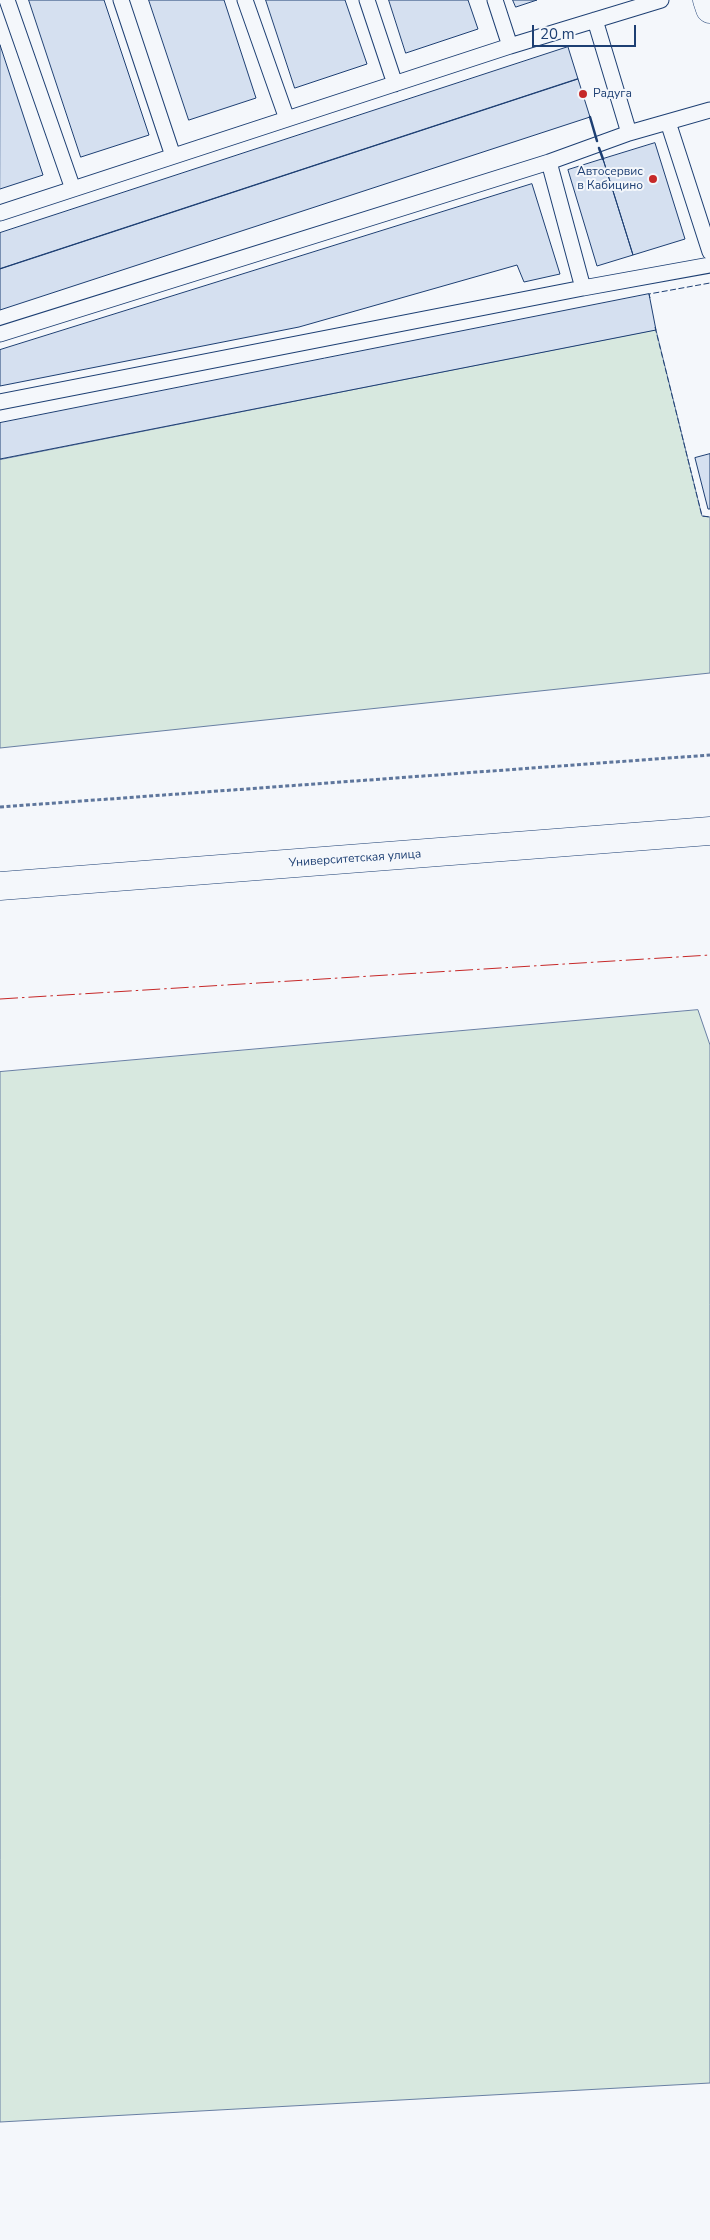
<!DOCTYPE html>
<meta charset="utf-8">
<style>
body{margin:0}
#map{position:relative;width:710px;height:2240px;overflow:hidden;background:#f4f7fb;font-family:"Nunito Sans",sans-serif}
canvas{display:block}
.scale{position:absolute;left:532px;top:25px;width:104px;height:22px;box-sizing:border-box;border:2px solid #1d3f73;border-top:0;padding-left:6px;font-size:15px;line-height:18px;white-space:nowrap;color:#1d3f73;-webkit-text-stroke:4px #f4f7fb;paint-order:stroke}
</style>
<div id="map">
<canvas width="710" height="2240"></canvas>
<div class="scale">20 m</div>
</div>
<script>
const g = document.querySelector('canvas').getContext('2d');
g.lineJoin = 'round';
function fill(path, color) {
  g.fillStyle = color;
  g.fill(path, 'evenodd');
}
function stroke(path, color, width, dash) {
  g.strokeStyle = color;
  g.lineWidth = width;
  g.lineCap = dash ? 'butt' : 'round';
  g.setLineDash(dash || []);
  g.stroke(path);
}
function label(font, color, halo, rows, align = 'center') {
  g.font = font + ' "Nunito Sans",sans-serif';
  g.lineWidth = 4;
  g.setLineDash([]);
  g.textBaseline = 'middle';
  g.strokeStyle = halo;
  g.fillStyle = color;
  for (const [text, x, y, turn = 0] of rows) {
    g.save();
    g.translate(x, y);
    g.rotate((+turn || 0) * Math.PI / 180);
    g.textAlign = isNaN(turn) ? turn : align;
    if (halo) g.strokeText(text, 0, 0);
    g.fillText(text, 0, 0);
    g.restore();
  }
}
const green = new Path2D(`
 M656,330L702,516L710,517V673L0,748V460Z
 M698,1010L710,1045V2083L0,2122V1072Z`);
const building = new Path2D(`
 M29,0H104L149,135L81,157Z
 M149,0H224L256,98L189,120Z
 M266,0H345L367,64L295,88Z
 M389,0H468L478,29L406,53Z
 M513,0H537L516,7Z
 M0,45L43,175L0,189Z
 M568,47L578,79L0,269V233Z
 M578,79L590,117L0,310V269Z
 M655,143L685,239L633,255L603,159Z
 M603,159L633,255L597,266L568,170Z
 M532,184L560,274L524,282L517,265L299,327L0,386V350Z
 M649,294L656,330L0,459V423Z
 M710,454V509H708L695,458Z`);
const path = new Path2D(`
 M0,807L710,755`);
const lane = new Path2D(`
 M7,0L73,189
 M121,0L173,156
 M245,0L287,119
 M367,0L395,84
 M495,0L510,46L661,0
 M595,20L629,133L549,162L583,288L710,265
 M668,122L710,252
 M629,133L710,110
 M0,213L510,46
 M0,334L549,162
 M0,402L583,288`);
const street = new Path2D(`
 M707,0L710,9`);
const secondary = new Path2D(`
 M0,886L710,831`);
const fence = new Path2D(`
 M650,298L649,294L710,283
 M655,327L702,516L710,517`);
const wall = new Path2D(`
 M590,117L597,141
 M599,148L603,159`);
const power = new Path2D(`
 M0,999L710,955`);
const markers = [
 [583,94,5,"#c62828"],
 [653,179,5,"#c62828"]
];
const poiNames = [
 ["Радуга",593,94],
 ["Автосервис",643,172,"right"],
 ["в Кабицино",643,186,"right"]
];
const streetNames = [
 ["Университетская улица",355,859,-4]
];
fill(green, '#d7e8df');
stroke(green, '#687fa3', 1);
fill(building, '#d5e0f0');
stroke(building, '#1d3f73', 1);
stroke(lane, '#1d3f73', 17);
stroke(street, '#1d3f73', 29);
stroke(secondary, '#1d3f73', 29);
stroke(path, '#5e769c', 3, [4, 2.5]);
stroke(lane, '#f4f7fb', 15);
stroke(street, '#f4f7fb', 28);
stroke(secondary, '#f4f7fb', 28);
stroke(fence, '#1d3f73', 1, [6, 2.5]);
stroke(wall, '#1d3f73', 2.5);
stroke(power, '#c62828', 1, [18, 4, 2.5, 4]);
for (const [x, y, r, color] of markers) {
  const dot = new Path2D();
  dot.arc(x, y, r, 0, 2 * Math.PI);
  g.fillStyle = color;
  g.fill(dot);
  stroke(dot, '#f4f7fb', 2);
}
label('12px', '#1d3f73', '#f4f7fb', poiNames, 'left');
label('12px', '#1d3f73', '#f4f7fb', streetNames);
</script>
